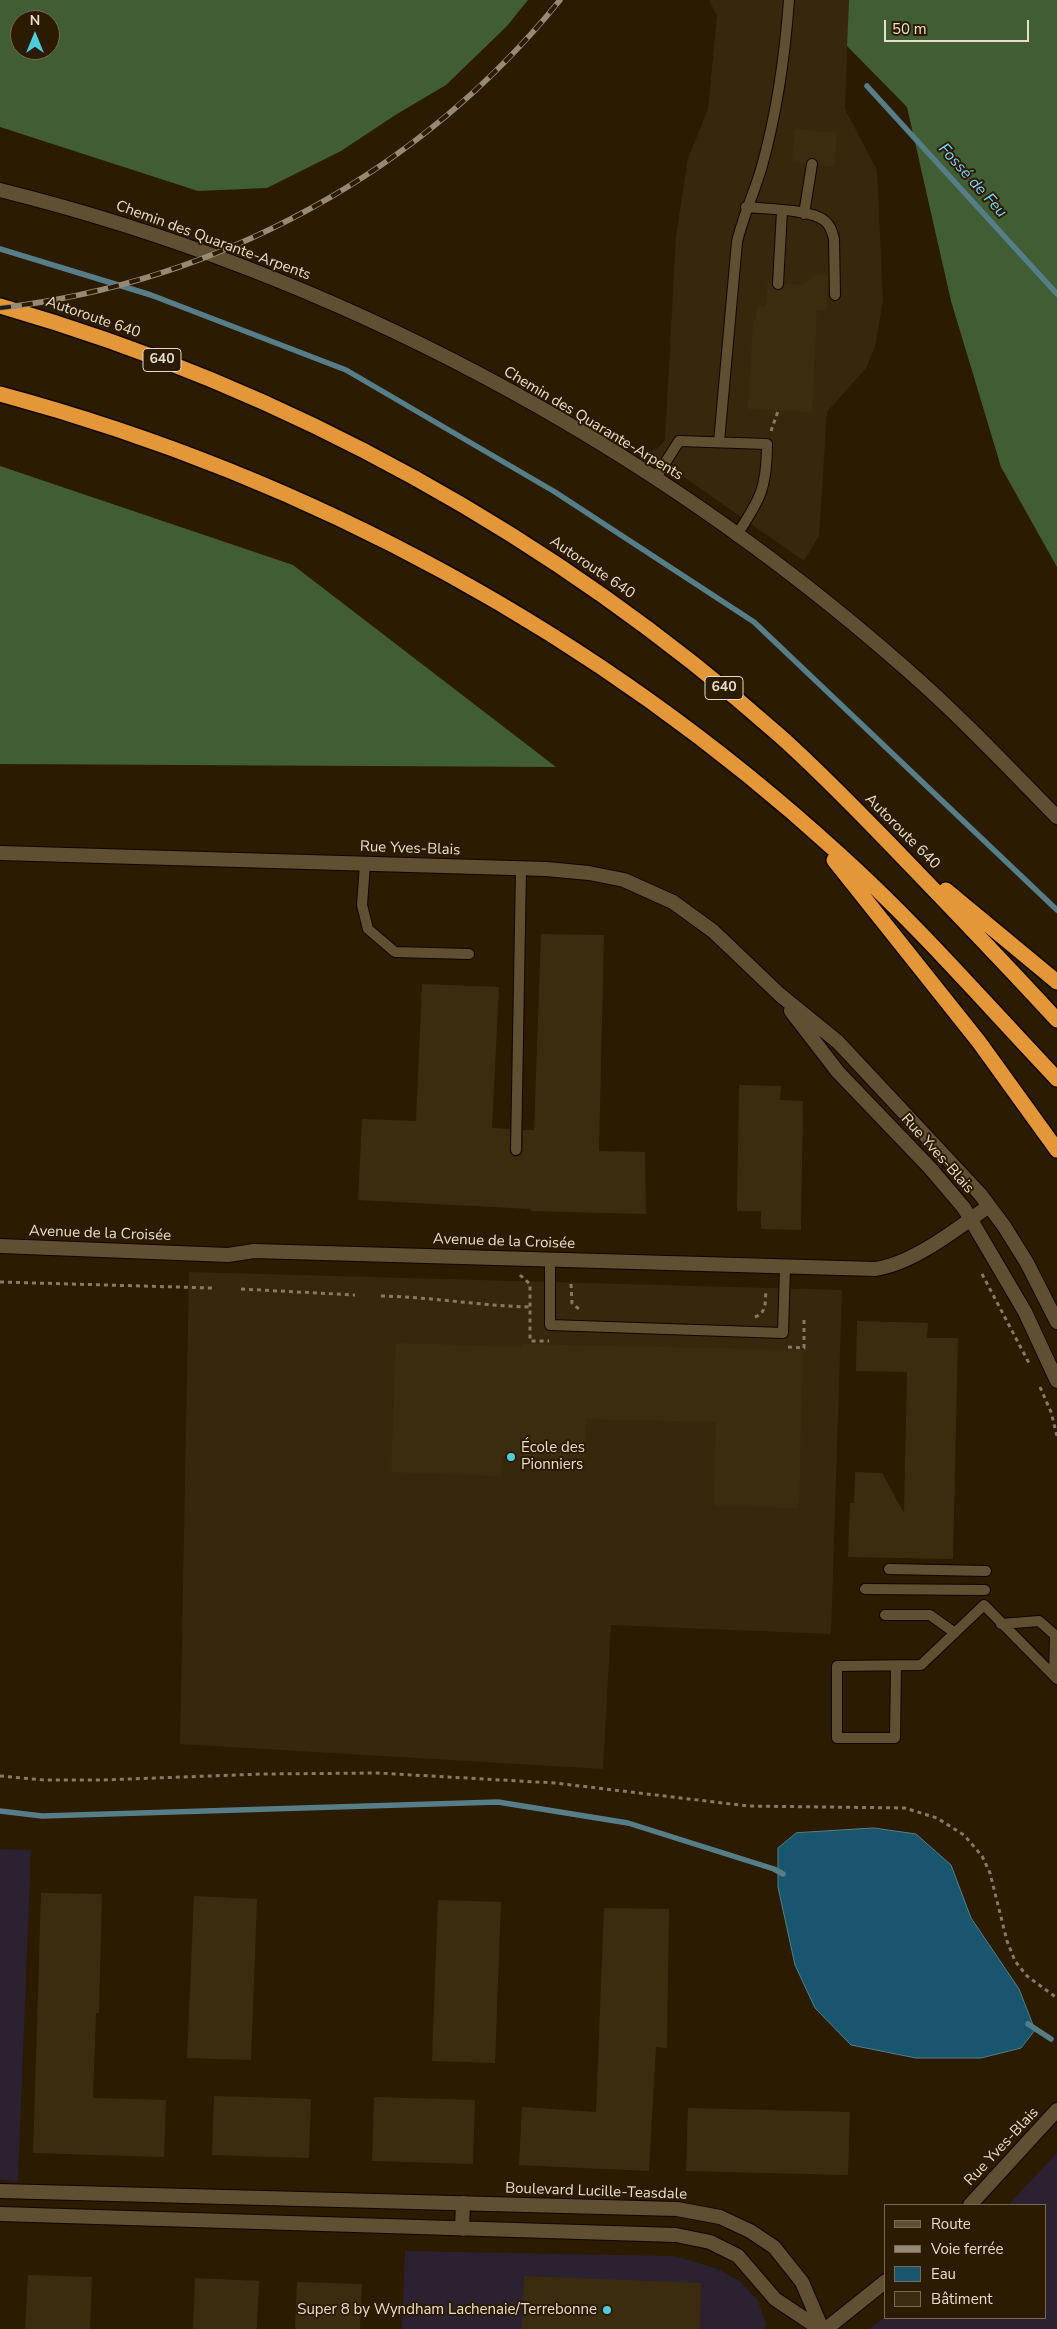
<!DOCTYPE html>
<meta charset="utf-8">
<style>
body{margin:0}
#map{position:relative;width:1057px;height:2329px;overflow:hidden;background:#2b1b00;font-family:"Nunito Sans",sans-serif}
canvas{display:block}
.legend{position:absolute;left:884px;top:2204px;width:162px;height:115px;box-sizing:border-box;background:#2b1b00;border:1px solid #776952;margin:0;padding:6px 9px;list-style:none;font-size:15px;color:#e8ddcd}
.legend li{display:flex;align-items:center;gap:10px;height:25px}
.legend b{width:25px;border:1px solid #776952}
.north{position:absolute;left:10px;top:10px;width:50px;height:50px;box-sizing:border-box;background:#2b1b00;border:1px solid #776952;border-radius:50%;rotate:0deg;font-size:14px;font-weight:700;line-height:20px;text-align:center;color:#e8ddcd}
.north::after{content:'';display:block;margin:auto;width:18px;height:22px;background:#52cbd8;clip-path:polygon(50% 0,100% 100%,50% 72%,0 100%)}
.scale{position:absolute;left:884px;top:20px;width:145px;height:22px;box-sizing:border-box;border:2px solid #e8ddcd;border-top:0;padding-left:6px;font-size:15px;line-height:18px;white-space:nowrap;color:#e8ddcd;-webkit-text-stroke:4px #2b1b00;paint-order:stroke}
</style>
<div id="map">
<canvas width="1057" height="2329"></canvas>
<ul class="legend">
<li><b style="height:6px;background:#614f32"></b>Route</li>
<li><b style="height:6px;background:#978a75"></b>Voie ferrée</li>
<li><b style="height:14px;background:#17566c"></b>Eau</li>
<li><b style="height:14px;background:#3c2c0f"></b>Bâtiment</li>
</ul>
<div class="north">N</div>
<div class="scale">50 m</div>
</div>
<script>
const g = document.querySelector('canvas').getContext('2d');
g.lineJoin = 'round';
function fill(path, color) {
  g.fillStyle = color;
  g.fill(path, 'evenodd');
}
function stroke(path, color, width, dash) {
  g.strokeStyle = color;
  g.lineWidth = width;
  g.lineCap = dash ? 'butt' : 'round';
  g.setLineDash(dash || []);
  g.stroke(path);
}
function label(font, color, halo, rows, align = 'center') {
  g.font = font + ' "Nunito Sans",sans-serif';
  g.lineWidth = 4;
  g.setLineDash([]);
  g.textBaseline = 'middle';
  g.strokeStyle = halo;
  g.fillStyle = color;
  for (const [text, x, y, turn = 0] of rows) {
    g.save();
    g.translate(x, y);
    g.rotate((+turn || 0) * Math.PI / 180);
    g.textAlign = isNaN(turn) ? turn : align;
    if (halo) g.strokeText(text, 0, 0);
    g.fillText(text, 0, 0);
    g.restore();
  }
}
const commercial = new Path2D(`
 M0,1849L31,1850L18,2181L0,2180Z
 M1057,2153V2329H869L886,2316L1046,2318V2205H1008Z
 M405,2251L673,2256L716,2268L741,2282L758,2301L766,2324L765,2329H402Z`);
const built = new Path2D(`
 M709,0H849L845,109L877,170L883,301L875,347L866,368L827,412L819,536L804,561L648,452L657,449L665,440L676,236L688,158L708,109L717,16Z
 M189,1272L842,1290L831,1634L611,1625L603,1769L180,1744Z`);
const forest = new Path2D(`
 M0,0H528L507,26L446,85L397,114L341,151L267,188L198,191L0,127ZM20,20H50V50H20Z
 M849,0H1057V567L1001,467L951,301L907,107L847,46Z
 M0,466L293,565L556,767L0,764Z`);
const water = new Path2D(`
 M874,1828L916,1834L951,1865L971,1918L1019,1989L1035,2030L1021,2048L981,2058H916L851,2045L815,2008L795,1965L778,1887V1848L796,1833Z`);
const stream = new Path2D(`
 M867,86L1057,294
 M0,249L151,295L346,370L555,492L754,622L1057,910
 M0,1811L42,1816L498,1802L628,1823L774,1869L783,1874
 M1028,2024L1051,2039`);
const building = new Path2D(`
 M795,129L837,133L834,167L819,165L817,159L813,157L807,159L805,164L792,162Z
 M817,274L828,275V281L826,311L817,310L812,412L748,409L753,320H756L757,306L766,307L767,283H771L774,289L778,291L783,288L785,284L804,285Z
 M541,934L604,935L599,1151L645,1152L646,1214L531,1211V1209L358,1200L362,1119L416,1121L422,984L499,987L492,1128L510,1129V1153L515,1157L522,1154L523,1130H534Z
 M739,1085L781,1086L780,1100L803,1101L801,1230L761,1229V1211H737Z
 M857,1321L928,1323L927,1338H958L953,1559L848,1557L850,1503H854L855,1472L882,1473L904,1513L907,1372L856,1371Z
 M396,1343L522,1347V1344L803,1350L799,1508L714,1506L716,1422L586,1419L585,1458L502,1456L501,1476L391,1472Z
 M41,1893L102,1894L99,2013H96L93,2098L166,2100L164,2157L33,2153Z
 M194,1896L257,1899L251,2060L187,2058Z
 M438,1900L501,1902L495,2063L432,2061Z
 M604,1908L669,1909L667,2048L656,2047L649,2171L519,2165L522,2107L596,2112Z
 M214,2096L311,2099L309,2158L212,2155Z
 M374,2097L475,2100L473,2164L372,2161Z
 M688,2108L850,2112L848,2175L686,2171Z
 M28,2275L92,2277L90,2329H25Z
 M524,2276L701,2283L700,2329H522Z
 M195,2278L259,2281L257,2329H193Z
 M297,2282L362,2284L360,2329H295Z`);
const path = new Path2D(`
 M771,431L778,411
 M982,1274L1029,1363
 M520,1275L530,1284V1341H549
 M0,1282L212,1288
 M571,1284L572,1303L581,1311
 M241,1289L355,1295
 M381,1296C432,1297 481,1306 532,1307
 M755,1317C767,1313 765,1301 766,1290
 M788,1347L804,1348V1317
 M1040,1387L1051,1412L1057,1436
 M0,1776L44,1780H103L262,1774L377,1773L555,1783L748,1806L905,1808L937,1818L964,1835L982,1856L990,1873L1007,1941L1015,1961L1027,1976L1057,1998`);
const service = new Path2D(`
 M746,207C765,209 811,209 825,221C831,226 832,232 834,239L835,295
 M804,214L812,164
 M778,284L782,211
 M719,442L737,242C743,216 755,191 762,166C777,112 785,55 789,0
 M655,479L679,441L767,444C767,488 760,500 736,536
 M365,864L362,905L368,929L395,952L469,954
 M516,1150L521,869
 M550,1260V1325L783,1333L785,1268
 M889,1569L986,1571
 M865,1589L985,1590
 M885,1615H930L955,1633
 M1001,1624L1039,1621L1055,1635L1054,1676
 M896,1667L895,1738H837V1666L921,1665L984,1605L1057,1679`);
const minor = new Path2D(`
 M0,853L546,869L589,873L624,880L673,902L713,931L779,994L838,1042L980,1194L1004,1226L1027,1263L1057,1322
 M791,1011L838,1072L930,1168L964,1208L1025,1312L1057,1381
 M0,1246L228,1255L254,1251L875,1269C913,1264 958,1228 989,1206
 M0,2191L677,2209L720,2217L750,2231L774,2247L802,2282L822,2329
 M970,2205L1057,2110
 M0,2214L676,2235L710,2242L738,2256L775,2299L820,2329
 M462,2229L463,2203
 M826,2329L886,2281`);
const tertiary = new Path2D(`
 M0,190C334,273 647,441 905,668C959,715 1007,766 1057,817`);
const motorway = new Path2D(`
 M0,306C289,389 555,537 780,736C817,769 852,805 887,841C944,900 1001,959 1057,1020
 M0,394C312,478 599,635 838,853C916,923 985,1003 1057,1079
 M834,860L979,1042L1057,1150
 M946,890L1057,982`);
const rail = new Path2D(`
 M0,308C219,282 421,172 560,0`);
const markers = [
 [511,1457,5,"#52cbd8"],
 [607,2310,5,"#52cbd8"]
];
const shields = [
 [162,360,38],
 [724,688,38]
];
const shieldNames = [
 ["640",162,360],
 ["640",724,688]
];
const streetNames = [
 ["Chemin des Quarante-Arpents",213,241,20],
 ["Autoroute 640",93,318,19],
 ["Chemin des Quarante-Arpents",593,424,31],
 ["Autoroute 640",592,568,34],
 ["Autoroute 640",902,832,45],
 ["Rue Yves-Blais",410,849,2],
 ["Rue Yves-Blais",937,1154,48],
 ["Avenue de la Croisée",100,1234,2],
 ["Avenue de la Croisée",504,1242,2],
 ["Rue Yves-Blais",1002,2147,-47],
 ["Boulevard Lucille-Teasdale",596,2192,2]
];
const poiNames = [
 ["École des",521,1448],
 ["Pionniers",521,1465],
 ["Super 8 by Wyndham Lachenaie/Terrebonne",597,2310,"right"]
];
const waterNames = [
 ["Fossé de Feu",972,181,48]
];
fill(commercial, '#2b2130');
fill(built, '#37280d');
fill(forest, '#415d34');
fill(water, '#17566c');
stroke(water, '#567e89', 1);
stroke(stream, '#567e89', 5.5);
fill(building, '#3c2c0f');
stroke(service, '#130500', 12);
stroke(minor, '#130500', 16);
stroke(tertiary, '#130500', 16);
stroke(motorway, '#130500', 18);
stroke(path, '#877a64', 3, [4, 4]);
stroke(service, '#614f32', 10);
stroke(minor, '#614f32', 14);
stroke(tertiary, '#614f32', 14);
stroke(motorway, '#e49739', 15);
stroke(rail, '#978a75', 5.5);
stroke(rail, '#2b1b00', 4, [11]);
for (const [x, y, r, color] of markers) {
  const dot = new Path2D();
  dot.arc(x, y, r, 0, 2 * Math.PI);
  g.fillStyle = color;
  g.fill(dot);
  stroke(dot, '#2b1b00', 2);
}
for (const [x, y, w] of shields) {
  const box = new Path2D();
  box.roundRect(x - w / 2, y - 11.5, w, 23, 4);
  g.fillStyle = '#2b1b00';
  g.fill(box);
  stroke(box, '#e8ddcd', 1);
}
label('bold 14px', '#e8ddcd', null, shieldNames);
label('15px', '#e8ddcd', '#2b1b00', streetNames);
label('15px', '#e8ddcd', '#2b1b00', poiNames, 'left');
label('italic 16px', '#7cd6fc', '#2b1b00', waterNames);
</script>
